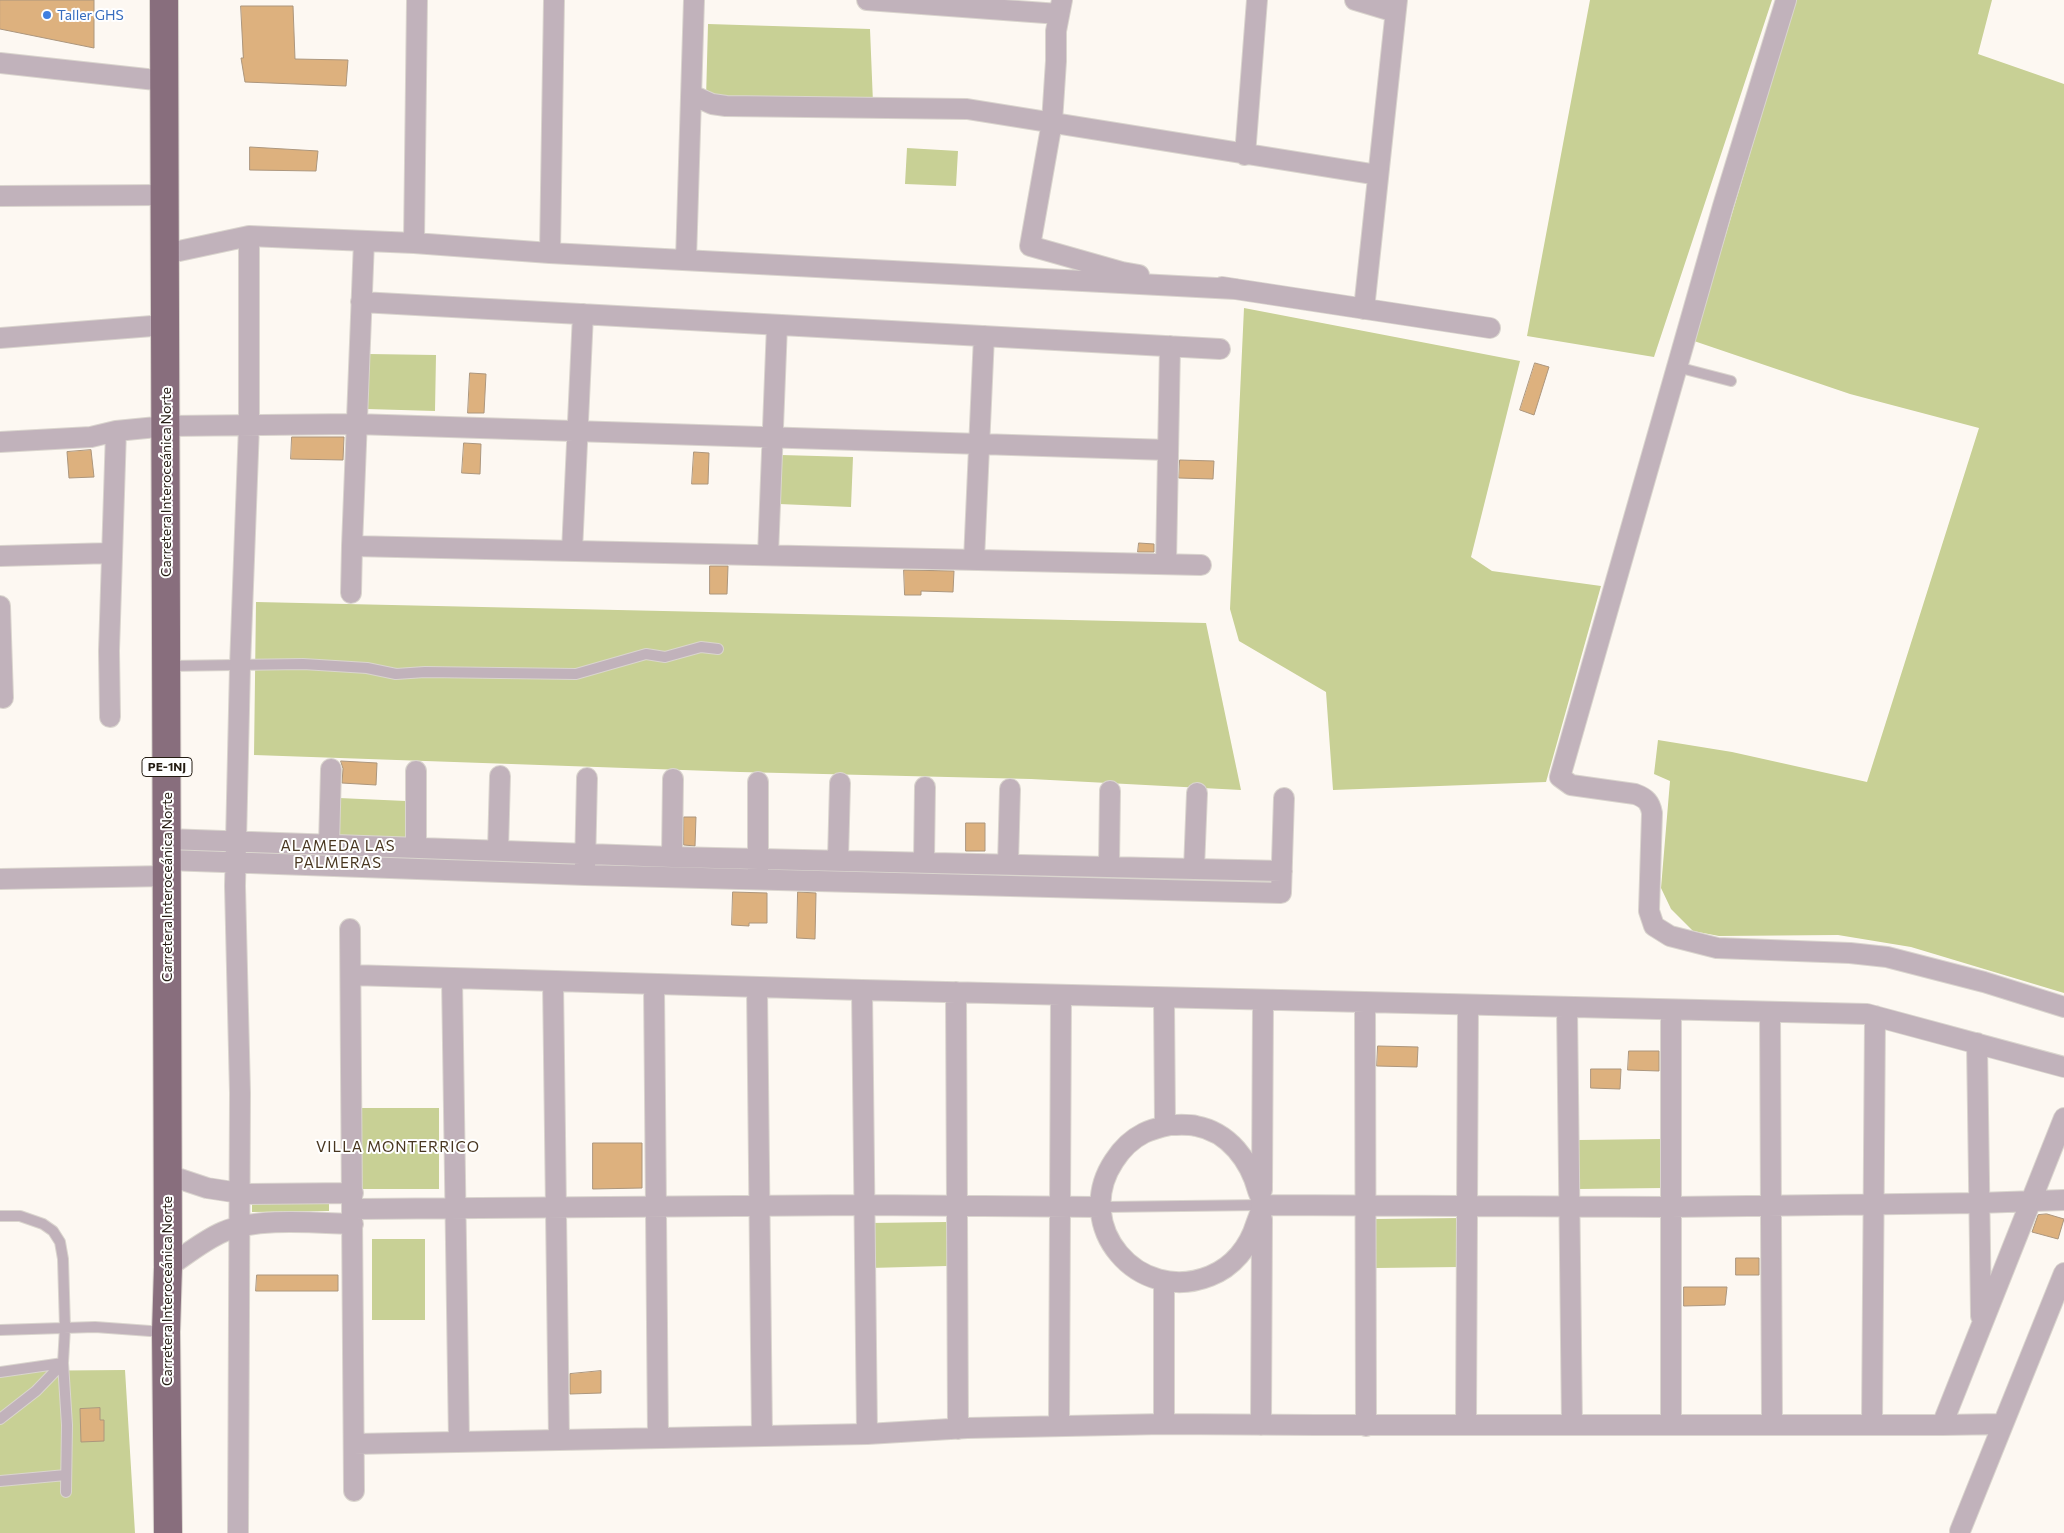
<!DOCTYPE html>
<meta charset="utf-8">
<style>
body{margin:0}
canvas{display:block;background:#fdf8f2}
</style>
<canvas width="2064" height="1533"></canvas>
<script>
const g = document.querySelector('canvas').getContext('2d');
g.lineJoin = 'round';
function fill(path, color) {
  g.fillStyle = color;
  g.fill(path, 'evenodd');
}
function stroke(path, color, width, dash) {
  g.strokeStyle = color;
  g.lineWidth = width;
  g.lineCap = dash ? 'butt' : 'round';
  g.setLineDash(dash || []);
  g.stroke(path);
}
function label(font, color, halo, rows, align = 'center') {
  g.font = font + ' Commissioner,sans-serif';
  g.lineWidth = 4;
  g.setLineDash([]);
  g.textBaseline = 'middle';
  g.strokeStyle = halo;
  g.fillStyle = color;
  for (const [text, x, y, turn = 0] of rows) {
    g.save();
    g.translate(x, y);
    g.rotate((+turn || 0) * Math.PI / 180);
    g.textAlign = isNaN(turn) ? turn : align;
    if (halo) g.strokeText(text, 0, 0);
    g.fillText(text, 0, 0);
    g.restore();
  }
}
const green = new Path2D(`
 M1590,0H1772L1654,357L1527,336Z
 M1796,0H1992L1978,54L2064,84V993L1911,947L1838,935L1719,936L1693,931L1671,909L1661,888L1670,781L1654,774L1658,740L1732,752L1867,782L1979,428L1850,394L1694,341Z
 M708,24L870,29L873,103L706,99Z
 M907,148L958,151L956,186L905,184Z
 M1244,308L1520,361L1471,557L1492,571L1601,586L1546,782L1333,790L1326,692L1239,641L1230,609Z
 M369,354L436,355L435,411L367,409Z
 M781,455L853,457L851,507L779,504Z
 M256,602L1206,623L1241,790L1031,779L740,772L254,755Z
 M339,798L406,801V838L338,837Z
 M359,1108H439V1189H359Z
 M1663,1139V1188L1578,1189V1140Z
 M252,1204H329V1211L252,1212Z
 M1460,1218V1267L1375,1268V1219Z
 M947,1222V1266L869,1268L868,1223Z
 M372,1239H425V1320H372Z
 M125,1370L135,1533H0V1371Z`);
const building = new Path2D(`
 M0,0H94V48L0,29Z
 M241,6H293L295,59L348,60L346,86L245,82L241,58H243Z
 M250,147L318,151L316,171L250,170Z
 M1535,363L1549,367L1534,415L1520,410Z
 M470,373L486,374L484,413H468Z
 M292,437H344L343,460L291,459Z
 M464,443L481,444L480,474L462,473Z
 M91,450L94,477L69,478L67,452Z
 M694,452L709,453L708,484H692Z
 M1180,460L1214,461L1213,479L1179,478Z
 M1139,543L1154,544V552H1138Z
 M710,566H728L727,594H710Z
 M904,570L954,571L953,592L921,591V595H905Z
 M341,761L377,763L376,785L342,783L343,769Z
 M684,817H696L695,846L684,845Z
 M966,823H985V851H966Z
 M733,892L767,893V923H749V926L732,925Z
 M798,892L816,893L815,939L797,938Z
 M1378,1046L1418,1047L1417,1067L1377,1066Z
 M1629,1051H1659V1071L1628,1070Z
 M1591,1069H1621L1620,1089L1591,1088Z
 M593,1143H642V1188L593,1189Z
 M2047,1214L2064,1219L2058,1239L2032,1232L2038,1215Z
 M1736,1258H1759V1275H1736Z
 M257,1275H338V1291H256Z
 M1684,1287H1727L1725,1305L1684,1306Z
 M601,1371V1393L570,1394V1374Z
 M100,1408V1420H104V1441L81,1442L80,1409Z`);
const service = new Path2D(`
 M1677,367L1731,381
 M167,666L303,664L367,668L396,674L425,672L576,674L646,654L665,657L701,647L718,649
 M1102,1207L1262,1205
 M0,1216H20L43,1224L53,1231L60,1242L63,1259L65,1328L63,1363L67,1425L66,1492
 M0,1330L95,1327L164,1332
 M0,1372L63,1363
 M0,1419L36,1391L63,1363
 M0,1481L66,1475`);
const minor = new Path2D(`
 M867,0L1059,14
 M1062,0L1056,31V61L1052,122L1030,246L1122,272L1139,275
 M1355,0L1395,12
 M1786,0L1723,206L1560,777L1571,785L1635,794C1646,798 1650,802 1652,813L1649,911L1654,926L1670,936L1717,948L1850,953L1887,957L1984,982L2064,1007
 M0,63L165,81
 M692,95L712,104L726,106L967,109L1378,175
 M1245,155L1257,0
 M0,196L165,195
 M364,241L352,546L1201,565
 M414,243L417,0
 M550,253L554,0
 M165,254L249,236L414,243L550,253L1235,289
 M686,260L694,0
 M1222,287L1490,328
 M361,302L1220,349
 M1364,309L1397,0
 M0,338L165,325
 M0,442L91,437L116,431L167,426L355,424L1168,450
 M572,551L583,314
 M768,555L777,325
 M0,556L112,553
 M974,560L984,336
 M1166,564L1170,346
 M351,593L352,546
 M0,606L3,698
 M110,717L109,651L116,431
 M758,782V870
 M167,839L672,857L1282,871
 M329,845L331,769
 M416,848V771
 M498,851L500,776
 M672,857L673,779
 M167,860L585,875L1281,893L1284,798
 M838,860L840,783
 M924,862L925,787
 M1008,864L1010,789
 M1109,867L1110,791
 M585,868L587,778
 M1194,869L1197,793
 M0,879L167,876
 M350,929L354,1491
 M351,975L862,990L1867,1014L2064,1067
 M452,978L459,1442
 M553,981L559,1440
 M654,984L658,1438
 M757,987L762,1436
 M862,990L867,1434
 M956,992L958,1429
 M1164,998L1165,1126
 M1365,1002L1366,1426
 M1567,1007L1572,1425
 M1770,1012L1772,1425
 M1977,1043L1981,1316
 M1170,1125C1178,1125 1188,1124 1196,1126C1229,1132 1250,1161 1258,1191C1260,1195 1262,1201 1262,1206C1261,1212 1258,1218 1256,1224C1249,1247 1233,1267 1210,1276C1138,1305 1071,1226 1114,1161C1121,1150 1132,1139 1144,1133C1152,1129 1161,1127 1170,1125Z
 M168,1175L207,1188L246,1194L353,1193
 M1262,1190L1263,1000
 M1262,1205L1671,1207L1979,1203L2064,1200
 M353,1209L864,1205L1102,1207
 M168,1267C186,1255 204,1240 223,1232C257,1217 316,1223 353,1224
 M1164,1424V1281
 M1261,1425L1262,1219
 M1466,1425L1468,1005
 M1671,1425V1010
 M1872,1425L1875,1016
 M1942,1425L2002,1424
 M1059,1426L1061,995
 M354,1444L867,1434L967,1428L1164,1424L1316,1425H1942L2064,1118
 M1960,1531L2064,1273
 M238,1533L240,1093L235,886L240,666L249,426V236`);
const trunk = new Path2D(`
 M164,0L168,1267L166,1332L168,1533`);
const markers = [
 [47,15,5,"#3f7fe0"]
];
const shields = [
 [167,767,50]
];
const shieldNames = [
 ["PE-1NJ",167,767]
];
const shopNames = [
 ["Taller GHS",57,15]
];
const streetNames = [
 ["Carretera Interoceánica Norte",166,482,-90],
 ["Carretera Interoceánica Norte",167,887,-90],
 ["Carretera Interoceánica Norte",167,1291,-90]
];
const neighbourhoodNames = [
 ["ALAMEDA LAS",338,846],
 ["PALMERAS",338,863],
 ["VILLA MONTERRICO",398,1147]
];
fill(green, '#c8d095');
fill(building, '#ddb17e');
stroke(building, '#ac967d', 1);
stroke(service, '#dad5ce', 12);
stroke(minor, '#dad5ce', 22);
stroke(trunk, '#dad5ce', 30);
stroke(service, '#c1b2bb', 10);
stroke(minor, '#c1b2bb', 20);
stroke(trunk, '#886e7d', 28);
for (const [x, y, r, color] of markers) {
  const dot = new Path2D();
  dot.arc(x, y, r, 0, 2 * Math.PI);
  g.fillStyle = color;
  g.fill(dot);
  stroke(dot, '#fff', 2);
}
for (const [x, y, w] of shields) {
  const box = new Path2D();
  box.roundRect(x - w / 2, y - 9.5, w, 19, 4);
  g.fillStyle = '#fff';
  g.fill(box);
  stroke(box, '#241c12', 1);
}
label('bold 12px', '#241c12', null, shieldNames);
label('14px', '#366cbe', '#fff', shopNames, 'left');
label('14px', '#241c12', '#fff', streetNames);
g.letterSpacing = '1px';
label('15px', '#483620', '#fff', neighbourhoodNames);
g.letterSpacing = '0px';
</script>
